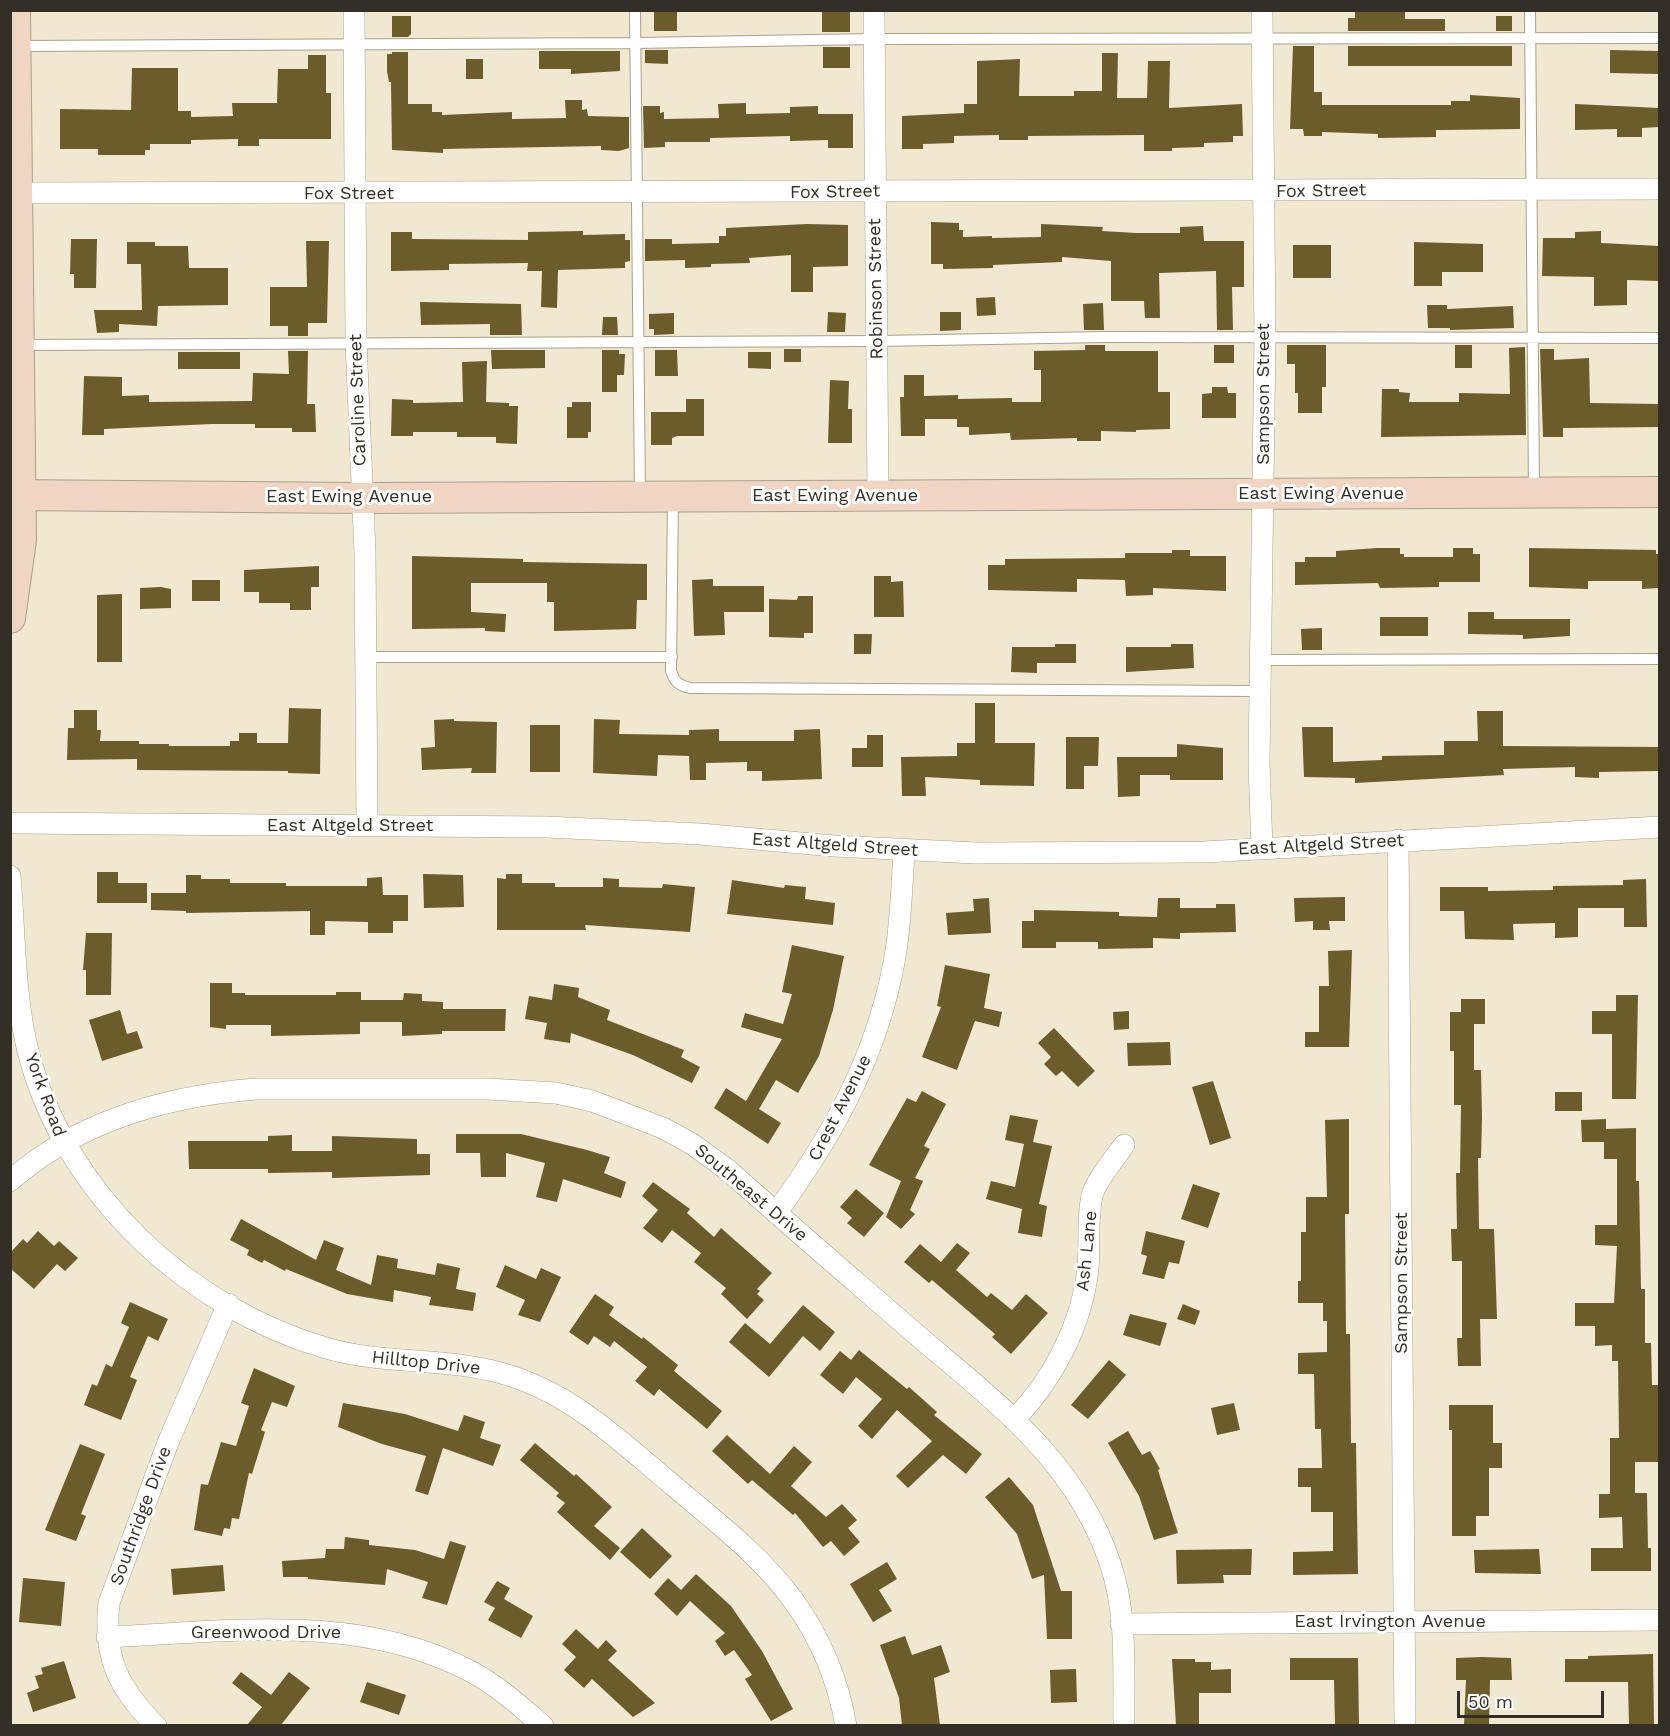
<!DOCTYPE html>
<style>
body{margin:0}
#map{position:relative;width:1670px;height:1736px;overflow:hidden;background:#f1e8d2;font-family:"Work Sans",sans-serif}
canvas{display:block}
.frame{position:absolute;inset:0;border:12px solid #332f27;pointer-events:none}
.scale{position:absolute;left:1457px;top:1691px;width:147px;height:27px;box-sizing:border-box;border:3px solid #332f27;border-top:0;padding-left:8px;font-size:18px;line-height:21px;white-space:nowrap;color:#332f27;-webkit-text-stroke:4px #fff;paint-order:stroke}
</style>
<div id="map">
<canvas width="1670" height="1736"></canvas>
<div class="frame"></div>
<div class="scale">50 m</div>
</div>
<script>
const g = document.querySelector('canvas').getContext('2d');
g.lineJoin = 'round';
function fill(path, color) {
  g.fillStyle = color;
  g.fill(path, 'evenodd');
}
function stroke(path, color, width, dash) {
  g.strokeStyle = color;
  g.lineWidth = width;
  g.lineCap = dash ? 'butt' : 'round';
  g.setLineDash(dash || []);
  g.stroke(path);
}
function label(font, color, halo, rows, align = 'center') {
  g.font = font + ' "Work Sans",sans-serif';
  g.lineWidth = 6;
  g.setLineDash([]);
  g.textBaseline = 'middle';
  g.strokeStyle = halo;
  g.fillStyle = color;
  for (const [text, x, y, turn = 0] of rows) {
    g.save();
    g.translate(x, y);
    g.rotate((+turn || 0) * Math.PI / 180);
    g.textAlign = isNaN(turn) ? turn : align;
    if (halo) g.strokeText(text, 0, 0);
    g.fillText(text, 0, 0);
    g.restore();
  }
}
const building = new Path2D(`
 M654,10H677V31H654Z
 M822,10H850V32H822Z
 M1355,10H1405V19H1445V31H1348V18H1355Z
 M392,16H411V34L408,37H392Z
 M1496,16H1512V31H1496Z
 M1293,46H1314V92H1322V105H1451V101H1470V95L1520,98V129L1442,130H1436V137L1378,138V134L1322,132V136H1304L1303,129H1290Z
 M1348,46H1512V66H1348Z
 M823,47H850V68H823Z
 M645,50H668V64L645,63Z
 M1610,50L1658,51V74L1610,73Z
 M539,51H620V71L571,74V69H539Z
 M392,52H408V104H432V112H442V115L512,112V119L566,118L565,100H582V110L587,109L588,116L629,117V148L619,151L601,150V146L492,148L443,149V153L392,150L391,82H389L387,71V54H392Z
 M1102,53H1118L1117,98H1147L1148,61H1170L1169,108L1242,104L1243,136H1233V142L1204,143V147L1172,148V151H1144V135L1028,136V140H999V135L954,136V143L923,144V149H902V116L964,113V104H977V61L1020,59L1019,96H1074V91H1102Z
 M308,55H326V93H331V139H259V146H238V139L191,140V144H150V150H145V155H98V149H60V109L131,110L132,68H178V111H191V117L233,116L232,103H277L278,69H308Z
 M466,59H483V79H466Z
 M746,103V114L790,113V107L818,106V114H853V148H828V140L790,141V136L710,138V142H665V147L644,148L643,106H660V113L664,112V119L719,118L718,104Z
 M1575,104L1659,108V127L1642,128V137H1617V129L1575,130Z
 M931,222L959,223V230H963V237L992,236V238L1041,237V224L1103,227L1102,231L1136,233H1180V227L1203,226L1204,241H1244V287H1232L1233,330H1217L1216,271L1159,273L1160,318H1145L1144,301H1111V261L1062,257V262L993,265V268L943,269V264H931Z
 M807,224L848,225V266L813,267V292H791V255L749,258L750,263L711,264V267L685,268V260L645,261V239H672V244L719,243V236H726V228Z
 M583,231V235L625,234V240H630V261L625,262V268L558,270L557,308L541,307L542,271H527L528,263L449,264V270L391,271V232H412V239L528,240V232Z
 M1601,231V243L1659,246V281L1627,280V305L1594,306V277L1542,276L1543,238H1575V232Z
 M71,239H97L96,288H74V274H70Z
 M306,241H329L327,323H308V336H288V326H270V287H307Z
 M127,242H155V246H188L189,268H228V305L158,306L157,326L119,324V332L97,333L94,310H142L141,264H127Z
 M1414,242L1483,244V272H1442V286H1414Z
 M1293,245H1331V278H1293Z
 M995,297L996,315L977,316L976,298Z
 M420,302L521,304L522,335H490V324L421,325Z
 M1103,303L1104,330H1084L1083,304Z
 M1427,305H1447V309L1513,306L1514,328L1450,330V328H1428Z
 M828,312L846,313L845,332H827Z
 M940,312H961V330L940,331Z
 M674,313V334L654,335V329H649V314Z
 M603,317H617L618,335H602Z
 M1085,345H1105V351H1158V392H1170V429L1136,430V432L1101,431V441H1077V438L1011,440L1010,433L969,435V427H957V419H925V436H901L900,397H904V375H924V396L958,395V399L1012,398V402H1041V370H1034V351L1085,350Z
 M1214,345H1234V363H1214Z
 M1287,345H1326V387H1322V413H1298V393H1295V364H1287Z
 M1455,345H1472V368H1455Z
 M1525,347L1526,435L1381,437L1382,389H1399V392L1410,393L1409,402H1459V393L1510,394L1509,348Z
 M784,349H801V362H784Z
 M1540,349H1554V360L1589,358L1590,403L1659,404V427L1563,428V437H1543Z
 M491,350H545V368L492,369Z
 M602,350H619V354H625L624,375H617V392H602Z
 M655,350H677L678,376H655Z
 M288,351H308L307,404H315L316,432H292V428H255V424H212L104,429V435H82L84,376L122,377V396L149,395V402L252,401L253,373L289,374Z
 M178,352H240V369H178Z
 M748,352H771V369L748,368Z
 M487,361L486,402L509,403V406H518L517,444L496,443V437H457V432H413V436H391L392,399L413,400V403L463,402L462,362Z
 M830,380L849,381L848,409H852V443H828Z
 M1212,387H1227L1228,393H1236V418H1202V394L1212,393Z
 M686,399H704V436H677L672,438V445H651V412H686Z
 M572,402H591V432H588V438H567V407H572Z
 M1377,548H1400V554H1404V557H1453V548H1473V554H1480V582H1439V587L1380,588L1378,583L1295,585V562H1305V557H1336V551Z
 M1529,548L1656,550V554H1659V588L1642,589V581H1588V589L1529,587Z
 M1172,550H1190V556H1226V591L1153,588V595L1126,596L1125,580L1077,579V592L988,590V565H1005V559L1125,558V553H1172Z
 M412,556L523,559V562L647,564V600H637L636,629L554,631V602H547V583H471V612L506,614L505,632L485,631V628L412,629Z
 M319,566V587H311V610H290V603H259V592H244V570Z
 M874,576H891V582L903,581L904,617H874Z
 M713,579V586H764V612H724L725,635L694,636L692,580Z
 M192,580H220V601H192Z
 M161,587L171,589V608L140,609V588Z
 M122,594V662H97V595Z
 M798,596H813V633H804V638L769,637V599L797,600Z
 M1468,612H1494V619H1570V636L1523,639V635L1468,634Z
 M1380,617H1428V636H1380Z
 M1322,628V650H1302L1301,629Z
 M854,634H872L871,654H854Z
 M1055,644H1076V663H1037V673L1011,672L1012,647H1055Z
 M1171,644H1193L1194,668L1126,672V647H1171Z
 M975,703H995V743H1035L1034,786L980,785V780L925,777L926,796H902L901,757L957,756V743H975Z
 M289,708L321,709L320,774L288,773V771L137,770V759L67,760L68,728H74V710H97V730H101L100,741H139V744H169V746H230V741H239V733H257V743H288Z
 M1477,711H1503V746L1659,747V771L1599,772V778L1575,777V767L1503,769L1504,775L1355,783V778L1304,777L1302,727H1333V762L1382,760V756L1444,755V741H1478Z
 M454,719V721L497,722L496,773H471L472,768L422,770L421,748L435,747L434,720Z
 M594,719L620,720L619,734L689,735V730L719,729V741H794V730L820,729L822,779L762,781V771H747V762L706,763V780H690L689,756L658,755L657,776L593,773Z
 M530,725H560V772H530Z
 M867,735H883V767H852V748H867Z
 M1066,737H1099L1098,766H1084V789H1066Z
 M1177,744L1223,748V780H1170V775H1140V796L1118,797L1117,757H1177Z
 M97,872H118V883H147V903H97Z
 M423,874L463,875L464,907L424,908Z
 M506,874H522V883H555V887H603V878L619,879V887L662,888L663,884L695,887L690,932L585,925L586,930H497V878L506,879Z
 M186,875H201V879H230V883H286V886H367V878L382,877L383,895H408V921H393V933H368V922L325,921V935H310V911L186,913V911L151,910V893H186Z
 M1646,879L1647,927H1624V908H1578V937L1555,938V923L1513,924L1514,940L1465,939L1464,911H1440V887H1488V891L1553,890V886L1623,885V880Z
 M732,880L784,888L785,885L806,887L805,899L835,903L833,925L727,914Z
 M1345,897V921H1329L1330,930H1313V921L1295,922L1294,898Z
 M989,898L991,933L948,935L946,913L974,911L973,899Z
 M1158,898H1180V908H1216V904H1235L1236,932L1180,933V939L1153,938V948L1098,949V942H1056V948H1022V921H1034V910L1119,912V916L1157,917Z
 M86,933H112L111,995H86V970H83Z
 M792,945L844,956L833,1010L819,1056L798,1093L776,1080L759,1109L781,1123L768,1144L714,1108L726,1088L746,1101L782,1039L741,1027L745,1013L783,1024L792,994L782,992Z
 M1352,950L1349,1047H1305V1032H1319V986H1329L1328,951Z
 M945,965L990,974L984,1008L1002,1012L999,1027L975,1021L957,1070L922,1057L941,1007L937,1006Z
 M210,983H232V993H245V995H336V992H361V1000H403L404,993L422,994V1001L443,1002V1009H506L505,1031H442V1034L402,1036V1022H360V1034L271,1036V1025H226V1029L210,1027Z
 M554,984L579,988L578,997L610,1010L607,1020L684,1050L681,1057L700,1067L692,1083L633,1055L571,1033L570,1043L544,1039L547,1023L525,1019L529,996L552,1000Z
 M1616,995H1638L1636,1099H1612V1034H1592V1011H1616Z
 M1461,999H1485V1024H1474V1070H1481L1482,1118L1481,1158H1478L1479,1229H1494L1497,1319H1480L1481,1366H1458L1457,1338H1462V1261H1452L1451,1229H1457L1456,1173H1460L1461,1105H1454V1051H1450V1012H1461Z
 M120,1010L127,1034L137,1031L143,1048L102,1061L89,1020Z
 M1129,1011V1029L1114,1030L1113,1012Z
 M1054,1028L1095,1071L1078,1087L1062,1071L1056,1076L1044,1064L1051,1057L1038,1043Z
 M1170,1042L1171,1065L1128,1066L1127,1043Z
 M1213,1081L1231,1138L1210,1145L1192,1087Z
 M922,1091L946,1104L924,1146L930,1149L915,1178L923,1181L910,1210L915,1214L901,1229L886,1217L901,1181L869,1165L907,1098L916,1102Z
 M1555,1092H1582V1111H1555Z
 M1010,1115L1038,1120L1033,1142L1052,1146L1039,1204L1047,1206L1042,1237L1018,1233L1022,1209L986,1199L991,1181L1015,1187L1024,1144L1005,1140Z
 M1349,1119V1214H1345L1346,1334H1350L1351,1443H1356L1358,1574L1293,1575V1552L1333,1551V1512H1311V1487H1298V1468H1322L1321,1429H1315L1314,1374H1298V1353L1327,1352V1321H1323V1303H1298V1281H1301V1232H1306V1197H1327L1325,1120Z
 M1606,1119V1129L1636,1128V1181H1639L1641,1289H1645V1343H1651L1652,1385H1659V1462H1635V1493H1647L1648,1548H1651V1571H1591V1548H1623L1622,1517L1599,1518V1494H1610V1438H1619L1618,1361H1612V1345L1595,1346V1326H1575V1303H1614L1617,1246L1595,1245V1225H1617V1159H1604V1142H1582L1581,1120Z
 M456,1134H521L587,1150L610,1157L604,1173L626,1182L621,1198L563,1179L557,1202L536,1197L545,1163L506,1153V1177H481L480,1153H456Z
 M292,1135V1151H332V1136L417,1139V1154H430V1175L332,1178V1172L268,1173V1169H189L188,1141H268V1136Z
 M653,1182L690,1209L687,1213L714,1237L721,1228L772,1273L757,1289L760,1291L757,1294L764,1300L747,1319L721,1294L726,1288L694,1262L701,1253L672,1230L662,1243L643,1228L658,1210L642,1196Z
 M1193,1184L1220,1193L1208,1228L1181,1219Z
 M856,1189L884,1213L864,1237L847,1223L852,1218L840,1207Z
 M241,1219L316,1260L324,1240L344,1248L336,1270L371,1285L377,1255L398,1259L397,1268L435,1275L437,1263L460,1268L456,1289L476,1293L473,1311L429,1305L431,1297L394,1290L393,1302L347,1294L286,1269L285,1271L264,1260L262,1263L247,1255L249,1250L230,1240Z
 M38,1231L54,1246L59,1241L78,1258L65,1271L57,1264L34,1289L10,1268V1253L23,1239L27,1243Z
 M1146,1231L1185,1241L1179,1264L1169,1262L1164,1279L1142,1274L1147,1256L1141,1254Z
 M957,1243L970,1253L956,1270L987,1297L991,1293L1012,1310L1026,1294L1048,1313L1011,1354L992,1337L995,1334L932,1280L929,1283L904,1262L920,1244L941,1262Z
 M505,1265L536,1279L541,1268L561,1277L540,1322L518,1315L525,1300L496,1287Z
 M595,1294L614,1307L609,1315L642,1339L643,1337L678,1365L674,1371L722,1411L707,1429L659,1389L654,1396L635,1381L647,1367L614,1341L610,1347L594,1336L588,1345L569,1332Z
 M130,1302L168,1319L158,1341L148,1336L130,1377L137,1380L121,1420L84,1405L92,1384L97,1386L106,1364L112,1367L129,1327L121,1323Z
 M1183,1304L1200,1311L1195,1325L1177,1319Z
 M803,1305L835,1332L820,1351L803,1336L769,1377L729,1342L745,1323L770,1344Z
 M1130,1314L1167,1323L1160,1346L1123,1335Z
 M859,1350L907,1389L909,1387L937,1412L934,1415L982,1454L966,1474L943,1455L908,1488L896,1476L932,1441L897,1410L872,1439L858,1426L882,1399L856,1377L843,1394L820,1375L840,1351L851,1360Z
 M1109,1360L1126,1375L1088,1419L1071,1405Z
 M254,1368L295,1386L287,1407L272,1402L261,1430L265,1432L252,1474L249,1473L239,1519L232,1518L230,1529L224,1528L222,1536L194,1530L201,1484L208,1485L221,1442L236,1446L249,1406L241,1403Z
 M343,1403L405,1414L458,1431L464,1415L485,1422L480,1438L501,1445L493,1466L443,1448L428,1495L415,1491L426,1456L382,1444L338,1427Z
 M1234,1403L1240,1430L1217,1435L1211,1408Z
 M1449,1405H1493V1443H1502V1468H1489V1516H1476V1536H1452V1430H1449Z
 M1128,1431L1142,1455L1150,1451L1160,1469L1158,1470L1178,1533L1154,1540L1139,1496L1108,1443Z
 M727,1435L770,1474L794,1446L812,1462L791,1486L826,1517L842,1504L857,1520L848,1528L860,1542L844,1556L831,1541L823,1547L795,1513L793,1515L752,1480L748,1484L712,1451Z
 M535,1443L574,1476L576,1474L612,1507L594,1526L620,1548L610,1560L557,1512L565,1503L556,1496L559,1493L520,1460Z
 M80,1444L105,1454L81,1514L86,1516L76,1541L45,1530Z
 M1009,1477L1033,1505L1061,1591H1072V1639H1047L1044,1575L1032,1579L1017,1534L985,1497Z
 M642,1528L672,1556L650,1579L620,1552Z
 M345,1537L369,1540V1545L415,1550L444,1559L450,1541L466,1546L447,1605L422,1598L428,1582L387,1569L385,1585L308,1579V1577H283L282,1561L325,1558L326,1549H344Z
 M1252,1549L1251,1575H1223L1224,1583L1177,1584L1176,1550Z
 M1539,1549L1541,1574L1475,1573L1474,1550Z
 M887,1562L897,1579L879,1590L892,1611L873,1622L850,1584Z
 M223,1565L225,1591L173,1595L171,1569Z
 M696,1574L731,1606L762,1651L793,1709L771,1721L745,1679L752,1675L734,1650L725,1656L715,1641L725,1633L690,1601L677,1616L654,1594L668,1578L681,1590Z
 M23,1578L65,1582L61,1626L19,1622Z
 M497,1581L510,1588L504,1599L533,1616L521,1638L488,1620L495,1608L484,1602Z
 M576,1629L598,1649L606,1640L617,1651L608,1660L655,1703L633,1717L592,1679L584,1688L564,1670L576,1657L562,1644Z
 M905,1636L912,1655L941,1645L950,1672L934,1678L940,1725H902L899,1698L880,1645Z
 M1653,1654L1654,1725H1629L1628,1682H1565V1659H1588V1656Z
 M1482,1657L1511,1658L1512,1680H1490L1489,1725H1464L1466,1680H1456V1658Z
 M1290,1658H1358L1359,1725H1335L1334,1680H1290Z
 M1172,1659H1195V1662H1211V1670L1231,1669V1693H1199V1725H1176Z
 M64,1661L76,1698L33,1712L27,1693L39,1688L35,1676L43,1674L41,1668Z
 M1076,1669L1077,1702L1051,1703L1050,1670Z
 M241,1672L271,1695L289,1672L310,1688L281,1725H247L262,1707L232,1683Z
 M367,1682L406,1695L399,1715L360,1702Z`);
const lane = new Path2D(`
 M635,10L640,494
 M1530,10L1534,490
 M16,46L635,43L874,39L1660,38
 M22,345L878,341L1105,337L1660,338
 M673,497L671,671C675,682 678,685 690,688L1259,691
 M365,657H672
 M1259,660L1660,659`);
const street = new Path2D(`
 M354,10L356,342L365,553L367,825
 M874,10L878,495
 M10,193L1660,189
 M10,823L546,827L700,834L834,846L976,853L1204,852L1660,827
 M1398,840L1405,1726
 M1262,849L1259,764L1265,338L1262,10
 M10,876C15,934 14,995 28,1051C64,1193 188,1308 326,1348C384,1365 444,1357 501,1373C571,1392 621,1442 675,1487C716,1522 761,1556 793,1600C820,1637 838,1680 846,1726
 M10,1181C78,1121 167,1096 256,1089H487L556,1093L592,1101L663,1128L692,1144L728,1170C788,1224 849,1276 910,1329C990,1398 1075,1458 1110,1563C1128,1614 1123,1672 1124,1726
 M776,1213C835,1133 880,1050 896,951C901,918 902,884 904,851
 M1014,1420C1053,1380 1082,1324 1088,1269C1090,1246 1087,1217 1092,1196C1095,1182 1115,1158 1124,1145
 M1121,1624L1660,1620
 M107,1637C229,1632 358,1612 470,1671C497,1685 520,1706 543,1726
 M156,1726C118,1688 103,1657 109,1603L167,1445L228,1304`);
const secondary = new Path2D(`
 M10,495L361,498L1660,492
 M10,618L21,540L15,10`);
const streetNames = [
 ["Fox Street",1321,191,-1],
 ["Fox Street",835,192,-1],
 ["Fox Street",349,194],
 ["Robinson Street",876,289,-91],
 ["Sampson Street",1264,394,-90],
 ["Caroline Street",358,400,-92],
 ["East Ewing Avenue",1321,494],
 ["East Ewing Avenue",835,496],
 ["East Ewing Avenue",349,497],
 ["East Altgeld Street",350,826],
 ["East Altgeld Street",835,845,4],
 ["East Altgeld Street",1321,845,-3],
 ["York Road",45,1095,70],
 ["Crest Avenue",840,1108,-63],
 ["Southeast Drive",751,1193,40],
 ["Ash Lane",1087,1251,-84],
 ["Sampson Street",1402,1283,-90],
 ["Hilltop Drive",426,1363,6],
 ["Southridge Drive",141,1516,-70],
 ["East Irvington Avenue",1390,1622],
 ["Greenwood Drive",266,1633]
];
fill(building, '#6c5b2b');
stroke(lane, '#a8a08c', 12);
stroke(street, '#a8a08c', 22);
stroke(secondary, '#a8a08c', 32);
stroke(lane, '#fff', 10);
stroke(street, '#fff', 21);
stroke(secondary, '#f0d5c2', 30);
label('18px', '#332f27', '#fff', streetNames);
</script>
